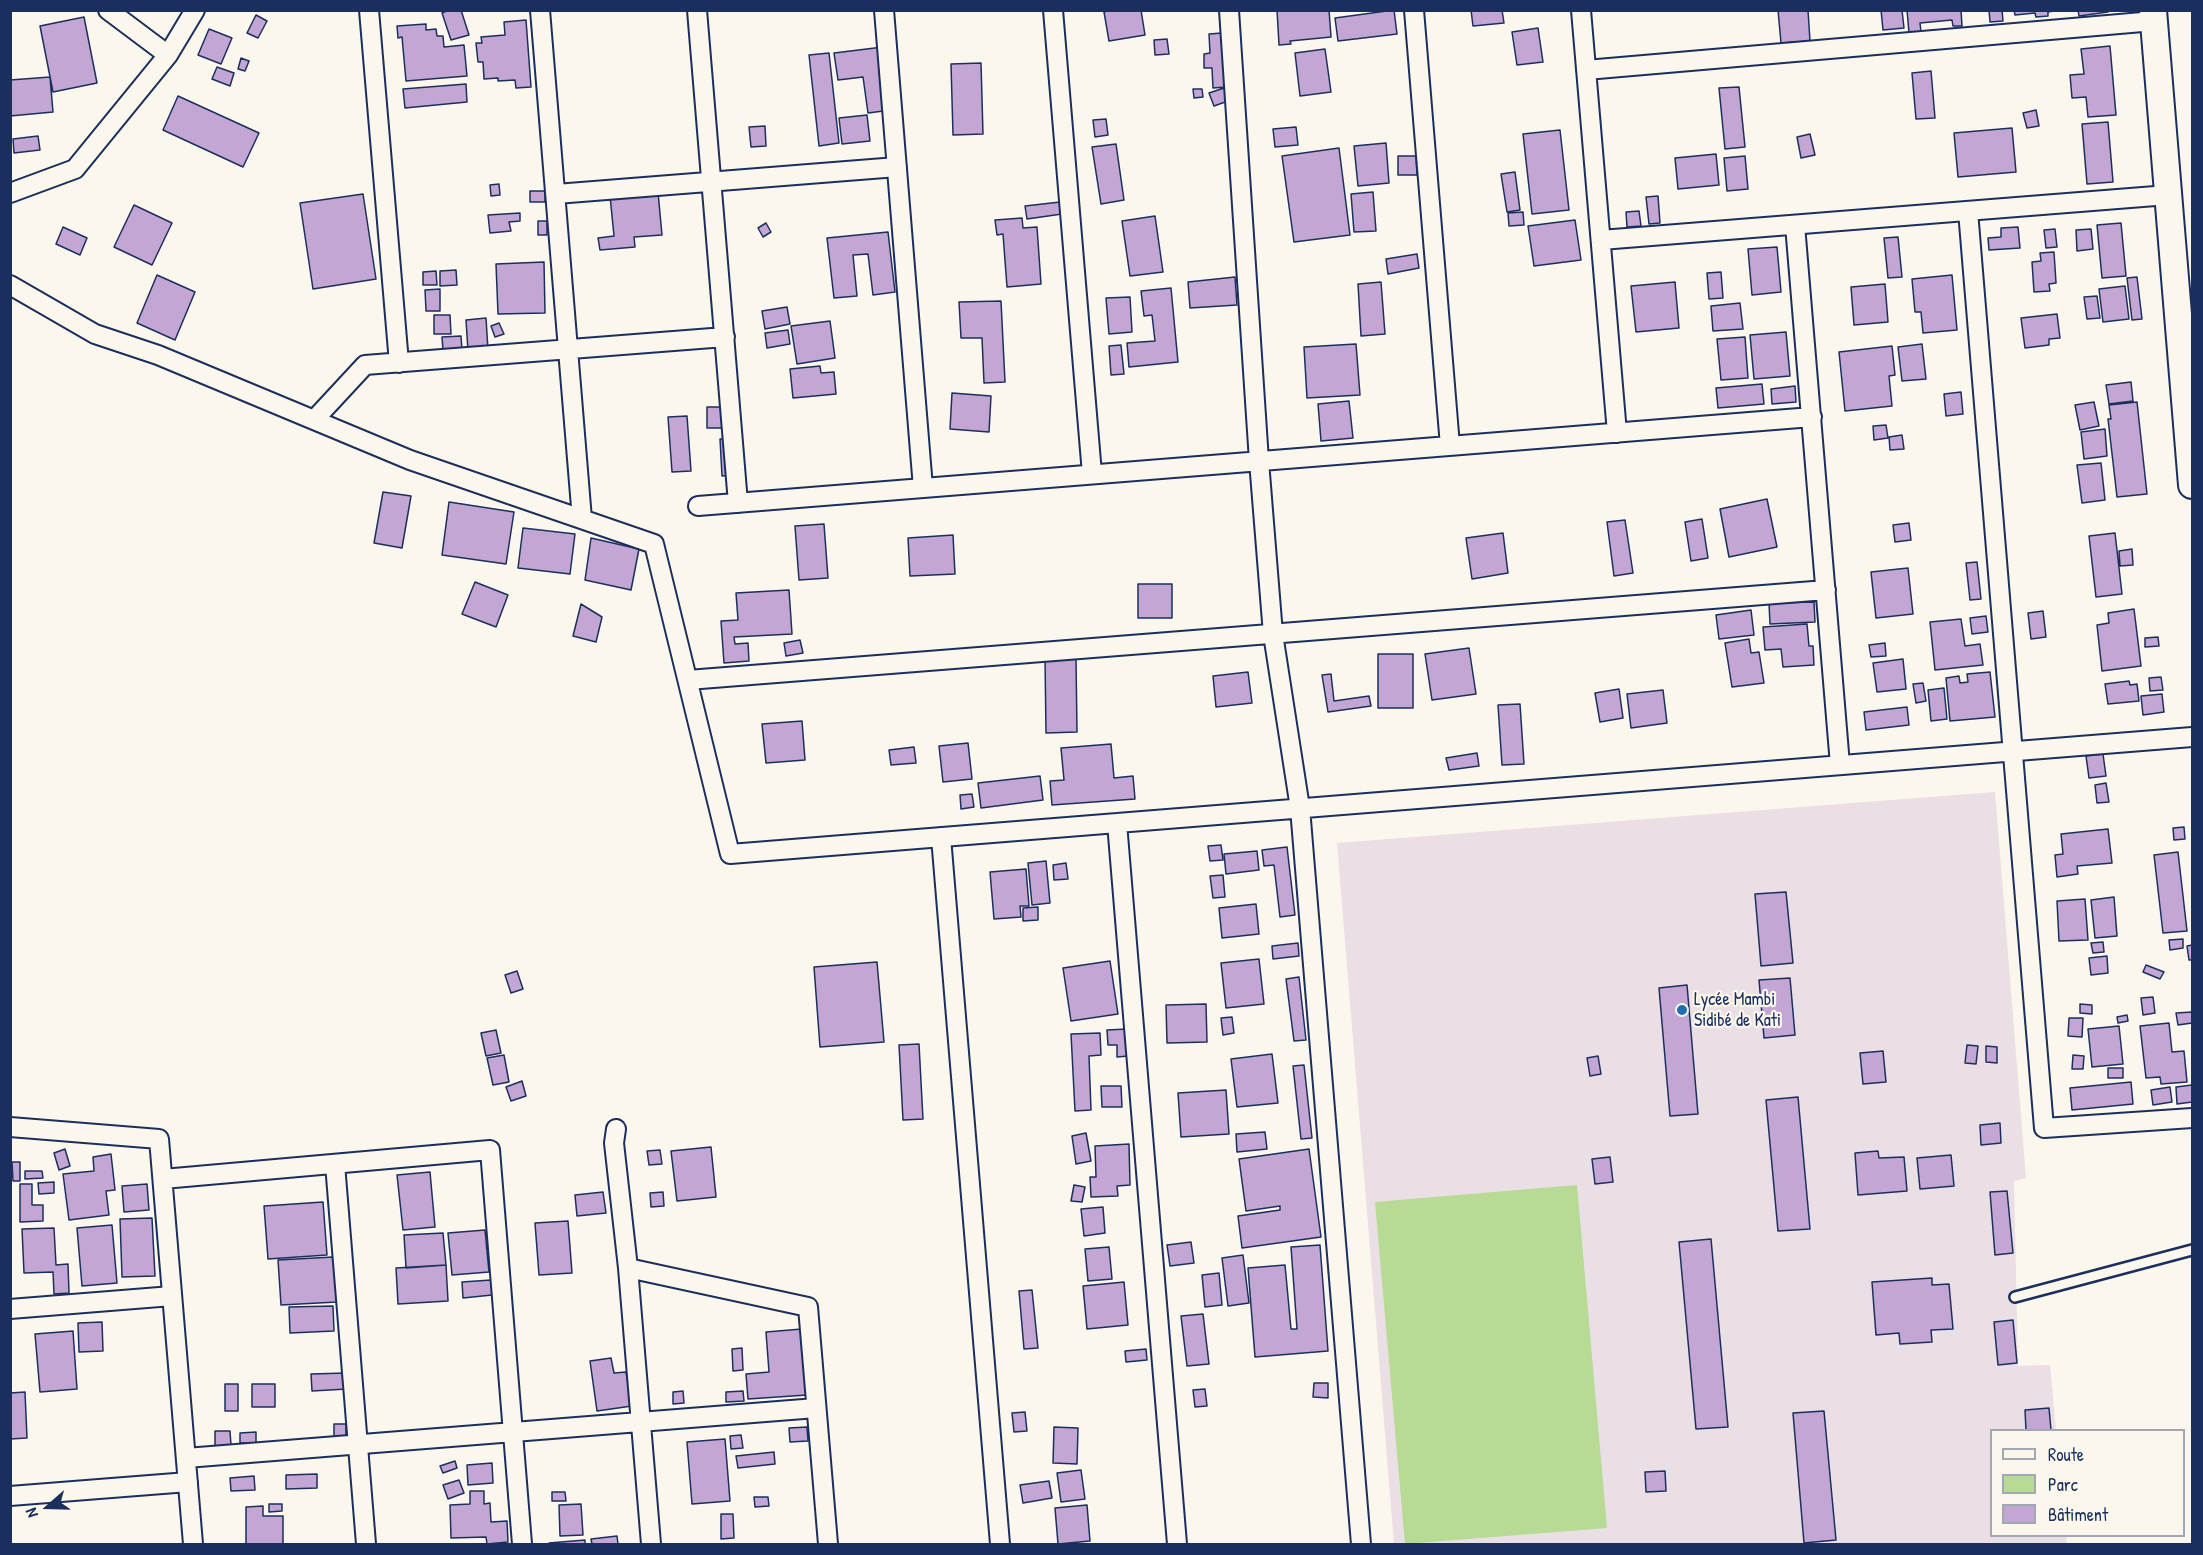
<!DOCTYPE html>
<meta charset="utf-8">
<style>
body{margin:0}
#map{position:relative;width:2203px;height:1555px;overflow:hidden;background:#fbf7ec;font-family:"Patrick Hand",sans-serif}
canvas{display:block}
.frame{position:absolute;inset:0;border:12px solid #1b2f5e;pointer-events:none}
.legend{position:absolute;left:1990px;top:1429px;width:195px;height:108px;box-sizing:border-box;background:#fbf7ec;border:2px solid #a1a7b3;margin:0;padding:8px 10px;list-style:none;font-size:18px;color:#1b2f5e}
.legend li{display:flex;align-items:center;gap:12px;height:30px}
.legend b{width:30px;border:2px solid #a1a7b3}
.north{position:absolute;left:18px;top:1477px;width:60px;height:60px;-webkit-text-stroke:4px #fbf7ec;paint-order:stroke;rotate:250deg;font-size:16px;font-weight:700;line-height:24px;text-align:center;color:#1b2f5e}
.north::after{content:'';display:block;margin:auto;width:21px;height:27px;background:#1b2f5e;clip-path:polygon(50% 0,100% 100%,50% 72%,0 100%)}
</style>
<div id="map">
<canvas width="2203" height="1555"></canvas>
<div class="frame"></div>
<ul class="legend">
<li><b style="height:8px;background:#fbf7ec"></b>Route</li>
<li><b style="height:16px;background:#b7da95"></b>Parc</li>
<li><b style="height:16px;background:#c3a6d3"></b>Bâtiment</li>
</ul>
<div class="north">N</div>
</div>
<script>
const g = document.querySelector('canvas').getContext('2d');
g.lineJoin = 'round';
function fill(path, color) {
  g.fillStyle = color;
  g.fill(path, 'evenodd');
}
function stroke(path, color, width, dash) {
  g.strokeStyle = color;
  g.lineWidth = width;
  g.lineCap = dash ? 'butt' : 'round';
  g.setLineDash(dash || []);
  g.stroke(path);
}
function label(font, color, halo, rows, align = 'center') {
  g.font = font + ' "Patrick Hand",sans-serif';
  g.lineWidth = 4.5;
  g.setLineDash([]);
  g.textBaseline = 'middle';
  g.strokeStyle = halo;
  g.fillStyle = color;
  for (const [text, x, y, turn = 0] of rows) {
    g.save();
    g.translate(x, y);
    g.rotate((+turn || 0) * Math.PI / 180);
    g.textAlign = isNaN(turn) ? turn : align;
    if (halo) g.strokeText(text, 0, 0);
    g.fillText(text, 0, 0);
    g.restore();
  }
}
const built = new Path2D(`
 M1995,792L2026,1178L2014,1181L2018,1366L2050,1365L2056,1430H1992V1536H2066L2067,1544H1394L1337,843Z`);
const green = new Path2D(`
 M1577,1185L1607,1528L1405,1544L1375,1202Z`);
const building = new Path2D(`
 M449,10H461L469,35L451,40L442,13Z
 M1111,10H1141L1145,35L1109,41L1104,12Z
 M1277,10H1329L1331,37L1290,41L1291,44L1279,45Z
 M1394,10L1397,34L1338,41L1335,18Z
 M1471,10H1502L1504,23L1473,26Z
 M1778,10H1808L1810,41L1781,43Z
 M1881,10H1902L1904,28L1883,30Z
 M1907,10H1961L1962,26H1953L1952,20L1920,23L1921,32L1909,33Z
 M1989,10H2002L2003,21L1990,22Z
 M2014,10H2060L2048,12V16L2036,17L2035,13L2015,15Z
 M2078,10H2108V12L2079,16Z
 M256,15L267,21L258,38L247,33Z
 M84,17L97,83L53,92L40,26Z
 M526,20L531,87L516,88L515,80L498,81V78L484,79L483,62H478L476,43H482L481,37L505,35L504,22Z
 M426,24V30L436,29L437,36H443L444,47L464,45L467,76L406,81L402,37L398,38L397,26Z
 M1538,28L1543,62L1517,65L1512,32Z
 M209,29L232,38L221,64L198,55Z
 M1222,33L1225,87L1213,88L1212,68H1204V54L1210,53L1209,34Z
 M1167,39L1169,54L1155,55L1154,40Z
 M2110,46L2116,115L2088,117L2086,97L2072,98L2070,75L2084,74L2081,49Z
 M883,47L891,110L868,113L863,77L838,80L834,53Z
 M1325,49L1331,92L1300,96L1295,53Z
 M829,53L839,143L819,146L809,55Z
 M241,58L249,61L245,71L238,69Z
 M981,63L983,134L953,135L951,64Z
 M217,67L234,73L230,86L212,79Z
 M1931,71L1935,118L1916,119L1912,73Z
 M50,77L53,112L10,116V80Z
 M466,84L467,102L405,108L403,89Z
 M1739,87L1745,147L1725,149L1719,88Z
 M1224,88L1228,101L1214,106L1209,93Z
 M1193,89H1202L1203,97L1194,98Z
 M178,96L259,133L243,167L163,130Z
 M2036,110L2039,126L2027,128L2023,113Z
 M867,115L870,141L842,144L839,118Z
 M1106,119L1108,135L1095,137L1093,120Z
 M2108,122L2113,182L2087,184L2082,124Z
 M765,126L766,146L751,147L749,127Z
 M1296,127L1298,145L1275,147L1273,129Z
 M2012,128L2016,172L1958,177L1954,133Z
 M1560,130L1569,210L1532,214L1523,134Z
 M1810,134L1815,155L1801,158L1797,137Z
 M38,136L40,150L14,153L13,139Z
 M1386,143L1389,183L1358,186L1354,146Z
 M1116,144L1124,200L1101,204L1092,147Z
 M1339,148L1350,235L1294,242L1282,156Z
 M1716,154L1719,185L1678,189L1675,158Z
 M1398,156H1416L1417,175H1398Z
 M1745,156L1748,189L1727,191L1724,158Z
 M1515,172L1520,210L1507,212L1501,174Z
 M499,184L500,195L491,196L490,185Z
 M530,191H545V202H530Z
 M658,192L662,235L634,237L635,247L600,250L598,238L614,236L610,196Z
 M1373,192L1376,231L1354,232L1351,194Z
 M363,194L376,279L313,289L300,203Z
 M1658,196L1660,223L1649,224L1646,197Z
 M1060,202L1062,214L1027,219L1025,206Z
 M134,205L172,223L152,265L114,247Z
 M1639,211L1641,226L1627,227L1626,212Z
 M1523,212L1524,225L1509,226L1508,213Z
 M520,213V221L509,222L511,231L490,233L488,215Z
 M1155,216L1163,272L1130,276L1122,221Z
 M1022,218L1023,228L1037,227L1041,284L1007,287L1003,234L997,235L995,220Z
 M1575,220L1581,260L1534,266L1528,226Z
 M538,221H547V235H538Z
 M766,223L771,232L763,237L758,228Z
 M2121,223L2126,276L2102,278L2097,225Z
 M63,227L87,238L80,255L56,244Z
 M2018,227L2020,248L1989,250L1988,238L2001,237V228Z
 M2055,229L2057,247L2046,248L2044,230Z
 M2091,229L2093,249L2077,251L2076,230Z
 M888,232L895,292L873,295L868,254L853,255L857,296L834,298L827,238Z
 M1898,237L1902,277L1888,278L1884,238Z
 M1777,247L1781,292L1752,295L1748,249Z
 M2054,252L2056,283L2049,284L2050,291L2034,292L2032,262L2041,261L2040,253Z
 M1417,254L1419,268L1388,274L1386,259Z
 M544,262L545,313L498,314L496,264Z
 M456,270L457,285L440,286V271Z
 M436,271L437,285H423V272Z
 M1721,272L1723,298L1709,299L1707,273Z
 M157,275L195,292L175,340L137,323Z
 M1952,275L1957,330L1923,333L1921,312H1915L1912,279Z
 M1235,277L1237,305L1190,308L1188,282Z
 M2137,277L2142,319L2132,320L2127,278Z
 M1381,282L1385,334L1361,336L1358,284Z
 M1675,282L1679,328L1636,332L1631,286Z
 M1885,284L1888,322L1854,325L1851,287Z
 M2125,286L2129,319L2103,322L2099,289Z
 M1171,288L1178,362L1129,367L1127,343L1155,341L1152,315L1144,316L1141,291Z
 M440,289V311H426L425,290Z
 M2097,296L2100,318L2087,319L2084,297Z
 M1130,297L1132,332L1109,334L1106,298Z
 M1001,301L1005,382L984,383L982,338H961L959,302Z
 M1740,303L1743,329L1713,331L1711,306Z
 M787,307L790,324L765,329L762,311Z
 M2057,314L2060,338L2049,339V345L2025,348L2021,318Z
 M434,315H450L451,334H434Z
 M486,318L488,350L468,351L466,320Z
 M830,321L835,358L797,364L791,326Z
 M499,323L504,334L495,337L491,326Z
 M788,330L790,344L767,348L765,333Z
 M1786,332L1790,376L1754,379L1750,335Z
 M461,336L462,350L443,351L442,337Z
 M1745,337L1748,378L1721,380L1717,339Z
 M1356,344L1360,395L1307,398L1304,347Z
 M1922,344L1926,379L1902,381L1898,347Z
 M1121,345L1124,374L1111,375L1109,346Z
 M1892,346L1895,375L1889,376L1892,406L1845,411L1839,352Z
 M820,366L821,373L834,372L836,394L793,398L790,369Z
 M2131,382L2133,401L2109,404L2106,385Z
 M1762,384L1764,404L1718,408L1716,388Z
 M1795,386L1796,402L1772,404L1771,389Z
 M1961,392L1963,414L1946,416L1944,394Z
 M952,393L991,396L989,432L950,429Z
 M1349,401L1353,438L1321,441L1318,404Z
 M2094,402L2099,426L2080,430L2075,405Z
 M2137,402L2147,494L2117,497L2108,419H2111L2109,405Z
 M707,407H725L726,428H707Z
 M687,416L691,471L672,472L668,417Z
 M1886,425L1888,438L1874,440L1873,426Z
 M2105,429L2107,456L2084,459L2081,432Z
 M1902,435L1904,449L1890,450L1889,437Z
 M720,439H730L732,475L722,476Z
 M2101,463L2105,500L2082,503L2077,465Z
 M383,492L411,496L402,548L374,543Z
 M1767,499L1777,547L1729,557L1720,509Z
 M449,502L514,512L506,564L442,555Z
 M1702,519L1708,558L1691,561L1685,522Z
 M1625,520L1633,573L1614,576L1607,522Z
 M1909,523L1911,540L1895,542L1893,525Z
 M824,524L828,578L799,580L795,526Z
 M523,528L575,534L570,574L518,568Z
 M1503,533L1508,573L1472,579L1466,538Z
 M2115,533L2122,594L2096,597L2089,536Z
 M953,535L955,574L910,576L908,538Z
 M591,538L639,549L631,590L585,580Z
 M2132,549L2133,565L2120,566L2119,551Z
 M1977,562L1981,599L1970,600L1966,563Z
 M1908,568L1913,614L1876,618L1871,572Z
 M475,582L508,595L496,627L462,614Z
 M1138,584H1172V618H1138Z
 M789,590L792,634L734,637L735,644L748,643L749,661L724,663L721,621L738,620L736,593Z
 M1814,602L1815,622L1770,624L1769,603Z
 M581,604L602,617L596,642L573,636Z
 M2134,609L2141,666L2102,671L2097,625L2109,623L2108,613Z
 M1751,610L1754,635L1719,639L1716,615Z
 M2043,611L2046,637L2031,639L2028,613Z
 M1986,616L1988,632L1972,634L1970,618Z
 M1961,619L1965,646L1980,644L1983,665L1935,670L1930,622Z
 M1807,624L1809,646H1813L1814,665L1783,667L1781,649L1765,650L1763,627Z
 M2158,637L2159,646L2145,647V638Z
 M1749,639L1751,653L1759,652L1764,683L1732,687L1725,643Z
 M800,640L803,653L786,656L784,643Z
 M1885,643L1886,656L1871,657L1869,645Z
 M1469,648L1476,694L1432,700L1425,654Z
 M1378,654H1413V708H1378Z
 M1045,658H1076L1077,732L1046,733Z
 M1903,659L1906,689L1877,692L1873,663Z
 M1248,672L1252,703L1216,707L1213,676Z
 M1990,672L1995,717L1950,721L1946,678L1959,676L1960,683L1968,682L1967,674Z
 M1331,674L1334,701L1369,696L1371,706L1328,712L1322,675Z
 M2161,677L2163,690L2150,691L2149,678Z
 M2129,681L2130,685L2137,684L2139,701L2108,704L2105,684Z
 M1923,683L1926,701L1916,703L1913,684Z
 M1944,688L1947,719L1931,721L1928,690Z
 M1619,689L1623,718L1600,722L1595,693Z
 M1663,690L1667,723L1631,728L1627,694Z
 M2162,694L2164,712L2143,715L2141,696Z
 M1520,704L1524,764L1502,765L1498,705Z
 M1907,707L1909,725L1866,730L1864,712Z
 M802,721L805,760L766,763L762,724Z
 M968,743L972,779L943,782L939,746Z
 M1111,744L1114,778L1133,776L1135,799L1052,805L1050,781L1064,780L1061,748Z
 M914,747L916,763L891,765L889,750Z
 M1477,753L1479,766L1449,770L1446,758Z
 M2103,754L2106,776L2089,778L2086,756Z
 M1040,776L1043,800L981,808L978,783Z
 M2106,783L2109,802L2097,803L2095,785Z
 M972,794L974,807L961,809L960,795Z
 M2184,827L2185,839L2174,840L2173,828Z
 M2108,829L2112,863L2077,866L2078,874L2057,877L2055,855L2063,854L2061,834Z
 M1221,845L1223,860L1210,861L1208,846Z
 M1287,847L1295,915L1280,917L1274,865L1264,866L1262,850Z
 M1257,851L1259,870L1226,874L1224,854Z
 M2178,852L2187,931L2163,933L2154,855Z
 M1046,861L1050,903L1032,905L1028,863Z
 M1066,863L1068,879L1054,880L1053,865Z
 M1026,869L1029,906H1020L1021,917L994,919L990,872Z
 M1223,875L1225,897L1213,898L1210,876Z
 M1786,892L1793,963L1761,966L1755,894Z
 M2114,897L2117,936L2095,938L2091,900Z
 M2085,899L2088,940L2059,941L2057,901Z
 M1256,904L1259,934L1222,938L1219,908Z
 M1038,907V920L1023,921V908Z
 M2183,939V948L2170,950L2169,940Z
 M2103,942L2104,952L2093,953L2091,943Z
 M1298,943L1299,956L1273,959L1272,946Z
 M2192,945V960H2189L2187,946Z
 M2107,956L2108,973L2091,975L2089,958Z
 M1259,959L1264,1004L1226,1008L1221,963Z
 M1110,961L1118,1014L1071,1021L1063,968Z
 M877,962L884,1042L820,1047L814,967Z
 M2146,965L2164,972L2160,979L2143,972Z
 M517,971L523,989L511,993L505,975Z
 M1299,977L1306,1040L1294,1041L1286,979Z
 M1790,978L1795,1035L1764,1038L1759,980Z
 M1687,985L1698,1114L1670,1116L1659,988Z
 M2153,997L2155,1013L2143,1015L2141,998Z
 M1206,1004L1207,1042L1167,1043L1166,1005Z
 M2080,1004L2092,1005V1014L2080,1013Z
 M2192,1012V1023L2178,1025L2176,1013Z
 M2127,1015L2128,1021L2118,1023L2117,1017Z
 M1232,1017L1234,1033L1223,1035L1221,1018Z
 M2069,1018H2083L2082,1037L2068,1036Z
 M2169,1023L2172,1052L2184,1051L2187,1082L2161,1084L2160,1077L2146,1078L2140,1026Z
 M2119,1026L2123,1064L2092,1067L2088,1029Z
 M1127,1029L1128,1056L1117,1057V1045H1108L1107,1030Z
 M496,1030L501,1053L486,1056L481,1033Z
 M1100,1033L1101,1055L1089,1056L1091,1110L1075,1111L1071,1034Z
 M919,1044L923,1119L903,1120L899,1045Z
 M1967,1045L1978,1046L1976,1064L1965,1063Z
 M1986,1046L1997,1047V1063L1986,1062Z
 M1883,1051L1886,1082L1863,1084L1860,1053Z
 M1272,1054L1278,1103L1237,1107L1231,1059Z
 M504,1055L509,1082L493,1085L487,1058Z
 M2073,1055L2084,1056L2083,1069H2072Z
 M1598,1056L1601,1074L1590,1076L1587,1058Z
 M1304,1065L1312,1138L1301,1139L1293,1066Z
 M2108,1068H2123V1078H2108Z
 M522,1081L526,1096L511,1101L506,1087Z
 M2131,1082L2133,1104L2072,1110L2070,1088Z
 M2192,1085V1102L2177,1104L2176,1087Z
 M1101,1086H1121L1122,1107H1102Z
 M2170,1087L2172,1102L2153,1105L2151,1090Z
 M1226,1090L1229,1134L1181,1137L1178,1093Z
 M1798,1097L1810,1229L1778,1231L1766,1100Z
 M2000,1123L2001,1143L1981,1145L1980,1125Z
 M1265,1132L1267,1149L1237,1152L1236,1134Z
 M1086,1133L1091,1161L1076,1164L1072,1136Z
 M1129,1144L1130,1185L1117,1186L1118,1196L1091,1197L1090,1177H1096L1095,1146Z
 M711,1147L716,1197L677,1201L671,1151Z
 M65,1149L70,1166L59,1170L54,1153Z
 M1309,1149L1321,1237L1242,1248L1238,1216L1280,1210V1206L1246,1211L1239,1159Z
 M660,1150L662,1164L649,1165L647,1151Z
 M1878,1151L1879,1158L1904,1157L1907,1191L1858,1195L1855,1153Z
 M111,1154L115,1190L106,1191L109,1215L69,1220L63,1174L94,1171L93,1157Z
 M1951,1155L1954,1186L1920,1189L1917,1158Z
 M1610,1157L1613,1182L1595,1184L1592,1159Z
 M12,1162H20V1181H13Z
 M25,1171H42L43,1178L25,1179Z
 M430,1172L435,1227L403,1230L397,1175Z
 M54,1182V1193L39,1194L38,1183Z
 M20,1184H32V1205H43V1221L20,1222Z
 M147,1184L149,1210L124,1212L122,1186Z
 M1074,1185L1085,1187L1082,1202L1071,1201Z
 M2007,1191L2013,1253L1995,1255L1990,1192Z
 M603,1192L606,1213L577,1216L575,1195Z
 M663,1192L664,1206L651,1207L650,1193Z
 M323,1202L327,1255L268,1259L264,1206Z
 M1103,1207L1105,1233L1084,1236L1081,1209Z
 M152,1218L155,1276L122,1277L120,1219Z
 M568,1221L572,1273L539,1275L535,1223Z
 M112,1225L117,1283L82,1286L77,1228Z
 M54,1228L56,1265L68,1264L69,1293L54,1294L53,1272L24,1273L22,1229Z
 M485,1230L489,1272L452,1275L448,1233Z
 M443,1233L446,1265L406,1268L404,1235Z
 M1711,1239L1728,1427L1696,1429L1679,1242Z
 M1191,1242L1194,1263L1170,1266L1167,1245Z
 M1320,1245L1328,1351L1255,1357L1248,1268L1285,1265L1291,1329H1297L1291,1247Z
 M1109,1247L1112,1279L1088,1281L1085,1249Z
 M1243,1255L1249,1303L1228,1306L1222,1258Z
 M333,1257L337,1302L281,1305L278,1260Z
 M446,1265L448,1301L398,1304L396,1268Z
 M1219,1273L1222,1305L1205,1307L1202,1275Z
 M1932,1278V1285L1949,1284L1953,1329L1931,1330L1932,1342L1900,1344L1899,1333L1876,1335L1872,1282Z
 M491,1280L492,1295L463,1298L462,1282Z
 M1124,1282L1128,1325L1087,1329L1083,1286Z
 M1032,1290L1038,1348L1024,1349L1019,1291Z
 M333,1306L334,1331L290,1333L289,1307Z
 M1203,1314L1209,1364L1187,1366L1181,1316Z
 M2013,1320L2017,1363L1998,1365L1994,1322Z
 M102,1322L103,1351L79,1352L78,1323Z
 M802,1329L807,1395L748,1399L746,1374L769,1372L766,1332Z
 M73,1331L77,1389L40,1392L35,1334Z
 M742,1348L743,1370L733,1371L732,1349Z
 M1146,1349L1147,1360L1126,1362L1125,1351Z
 M611,1358L614,1373L626,1372L632,1406L597,1411L590,1361Z
 M346,1373L347,1389L312,1391L311,1374Z
 M1314,1383H1328V1398L1313,1397Z
 M225,1384H238V1411H225Z
 M252,1384H275V1407H252Z
 M1205,1389L1207,1406L1195,1407L1193,1390Z
 M683,1391L684,1403L673,1404V1392Z
 M743,1391L744,1401L726,1402V1392Z
 M25,1392L27,1438L10,1439V1393Z
 M2049,1408L2051,1430H2026L2025,1410Z
 M1824,1411L1836,1540L1804,1543L1793,1413Z
 M1025,1412L1027,1431L1014,1432L1012,1413Z
 M334,1424H346V1438H334Z
 M807,1427L808,1441L790,1442L789,1428Z
 M1054,1427L1078,1428L1077,1464L1053,1463Z
 M215,1431H230L231,1445L215,1446Z
 M256,1432V1443H240V1433Z
 M741,1435L743,1448L731,1449L730,1436Z
 M725,1439L730,1501L692,1504L687,1442Z
 M774,1452L775,1464L738,1468L736,1456Z
 M455,1461L457,1468L443,1473L440,1466Z
 M492,1463L493,1483L468,1485L467,1465Z
 M1081,1470L1085,1499L1061,1502L1057,1473Z
 M1665,1471L1666,1491L1646,1492L1645,1472Z
 M317,1474V1488L286,1489V1475Z
 M254,1476L255,1490L231,1491L230,1478Z
 M459,1480L464,1493L448,1499L443,1485Z
 M1049,1481L1052,1498L1023,1503L1020,1485Z
 M470,1491H484V1504L490,1503L491,1522L507,1521L508,1542L487,1544L486,1537L451,1538L450,1505L470,1504Z
 M552,1492H565L566,1501H552Z
 M754,1497H768L769,1506L755,1507Z
 M269,1504H282V1511L269,1512Z
 M581,1504L583,1535L560,1536L559,1505Z
 M1087,1505L1090,1541L1058,1544L1055,1508Z
 M263,1506V1516H283V1544H246V1507Z
 M721,1514H733L734,1538L721,1539Z
 M617,1536L618,1544H592L591,1539Z
 M585,1540V1544H550L549,1543Z`);
const service = new Path2D(`
 M2015,1297L2192,1250`);
const minor = new Path2D(`
 M108,10L168,55
 M369,10L399,363
 M540,10L582,519
 M697,10L738,503
 M884,10L923,488
 M1053,10L1092,474
 M1229,10L1259,461L1273,634L1300,808L1361,1544
 M1414,10L1450,446
 M1581,10L1617,433
 M1586,70L2154,21
 M10,193L75,169L168,55L195,10
 M556,194L897,167
 M1968,211L2044,1128L2192,1118
 M1795,225L1840,765
 M1601,240L2168,195
 M10,285L95,334L158,355L410,460L654,544L730,854L2192,737
 M314,420L365,365L725,337
 M698,506L1812,417
 M688,680L1826,590
 M1117,823L1177,1544
 M941,837L1000,1544
 M10,1127L159,1139L193,1544
 M616,1129L614,1143L628,1268L651,1544
 M335,1164L366,1544
 M163,1179L490,1150L522,1544
 M628,1268L808,1307L828,1544
 M10,1309L172,1296
 M186,1458L816,1408
 M10,1496L188,1482`);
const secondary = new Path2D(`
 M2153,10L2192,485`);
const markers = [
 [1682,1010,6,"#1f6fb2"]
];
const poiNames = [
 ["Lycée Mambi",1694,1000],
 ["Sidibé de Kati",1694,1021]
];
fill(built, '#eadfe4');
fill(green, '#b7da95');
fill(building, '#c3a6d3');
stroke(building, '#1b2f5e', 1.5);
stroke(service, '#1b2f5e', 14);
stroke(minor, '#1b2f5e', 22);
stroke(secondary, '#1b2f5e', 30);
stroke(service, '#fbf7ec', 9);
stroke(minor, '#fbf7ec', 18);
stroke(secondary, '#fbf7ec', 26);
for (const [x, y, r, color] of markers) {
  const dot = new Path2D();
  dot.arc(x, y, r, 0, 2 * Math.PI);
  g.fillStyle = color;
  g.fill(dot);
  stroke(dot, '#fbf7ec', 2);
}
label('18px', '#1b2f5e', '#fbf7ec', poiNames, 'left');
</script>
